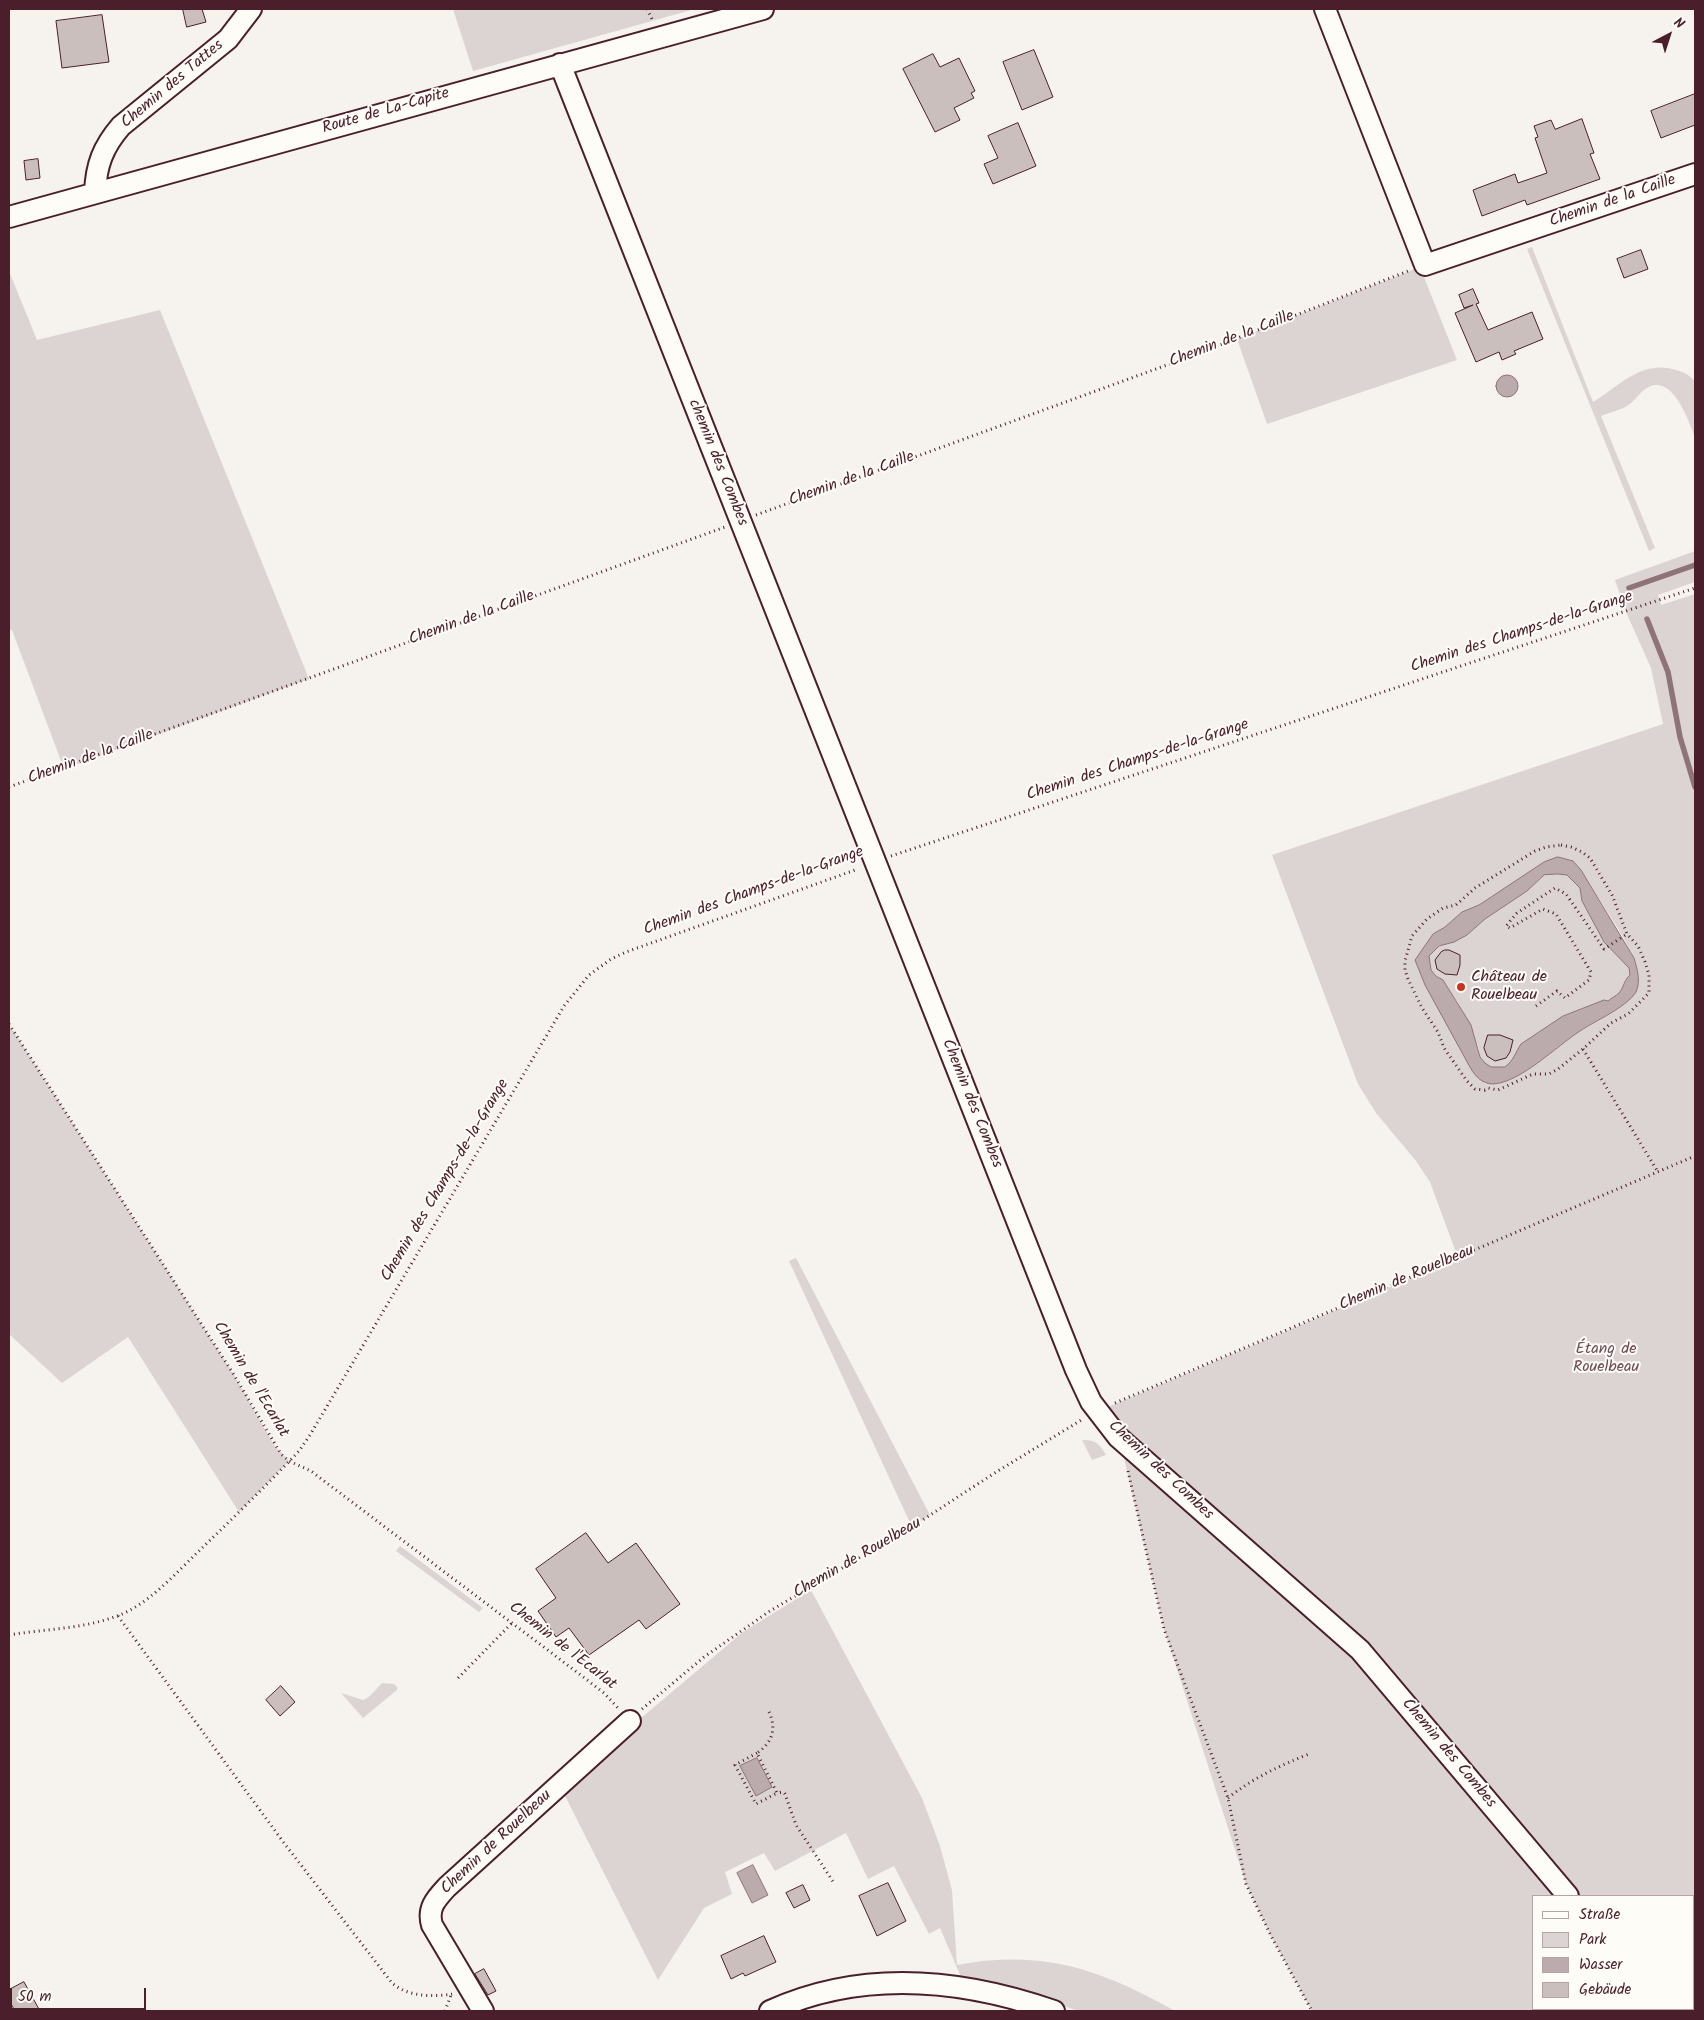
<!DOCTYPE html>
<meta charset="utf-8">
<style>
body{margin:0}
#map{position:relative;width:1704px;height:2020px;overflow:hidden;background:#f6f3ef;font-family:Kalam,sans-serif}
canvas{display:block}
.frame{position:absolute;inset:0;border:10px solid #4a1f2b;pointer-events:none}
.legend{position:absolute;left:1532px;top:1895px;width:162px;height:115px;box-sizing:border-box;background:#fdfcf7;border:1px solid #b5a4a5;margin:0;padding:6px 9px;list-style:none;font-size:15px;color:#4a1f2b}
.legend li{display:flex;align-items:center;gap:10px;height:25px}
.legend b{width:25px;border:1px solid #b5a4a5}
.north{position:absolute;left:1644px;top:10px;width:50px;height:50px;-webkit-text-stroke:4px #fdfcf7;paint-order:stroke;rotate:40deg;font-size:14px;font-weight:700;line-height:20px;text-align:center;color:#4a1f2b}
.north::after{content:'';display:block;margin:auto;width:18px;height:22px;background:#4a1f2b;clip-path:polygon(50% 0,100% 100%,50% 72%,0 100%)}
.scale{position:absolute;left:10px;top:1988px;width:136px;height:22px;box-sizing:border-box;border:2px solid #4a1f2b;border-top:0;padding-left:6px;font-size:15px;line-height:18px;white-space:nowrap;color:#4a1f2b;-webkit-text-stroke:4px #fdfcf7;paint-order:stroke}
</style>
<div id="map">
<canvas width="1704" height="2020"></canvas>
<div class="frame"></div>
<ul class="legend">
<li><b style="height:6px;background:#fdfcf7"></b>Straße</li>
<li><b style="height:14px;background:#dcd4d2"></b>Park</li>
<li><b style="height:14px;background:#bbabac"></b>Wasser</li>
<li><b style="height:14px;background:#cbbfbe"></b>Gebäude</li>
</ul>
<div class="north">N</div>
<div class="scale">50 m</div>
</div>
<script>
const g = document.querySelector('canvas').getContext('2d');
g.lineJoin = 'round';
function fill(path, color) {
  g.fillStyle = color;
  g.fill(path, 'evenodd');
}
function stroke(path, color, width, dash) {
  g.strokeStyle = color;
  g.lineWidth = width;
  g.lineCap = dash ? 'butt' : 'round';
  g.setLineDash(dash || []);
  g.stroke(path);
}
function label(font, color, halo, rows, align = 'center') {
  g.font = font + ' Kalam,sans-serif';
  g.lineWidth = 4;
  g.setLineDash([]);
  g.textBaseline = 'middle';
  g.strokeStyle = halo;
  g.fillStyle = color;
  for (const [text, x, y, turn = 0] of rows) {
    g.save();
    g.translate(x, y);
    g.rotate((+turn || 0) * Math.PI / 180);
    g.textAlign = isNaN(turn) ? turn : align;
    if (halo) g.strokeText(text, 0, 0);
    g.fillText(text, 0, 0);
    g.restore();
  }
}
const green = new Path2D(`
 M453,9H695L473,71Z
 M1532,247L1593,402C1619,386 1642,359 1676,370C1684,372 1689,375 1695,381V438C1689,421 1674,378 1651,386C1640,390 1636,401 1627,406C1619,411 1610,412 1601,416L1655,548L1649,551L1527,249Z
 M1420,267L1457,360L1267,424L1237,339Z
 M9,271L37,340L160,310L309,679L64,769L12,630L9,631Z
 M1695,551V582L1658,595L1661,605L1695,594V2011H1674L1672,2009H1693V1896H1578L1361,1642L1119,1427L1108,1407L1458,1258L1430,1182L1416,1161L1376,1113L1358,1084L1272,855L1663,724L1651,668L1626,612L1615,580ZM1573,861L1581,870C1598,898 1619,927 1633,956C1638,966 1640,984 1635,994C1623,1002 1612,1012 1600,1020C1594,1024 1586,1027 1580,1031C1555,1047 1518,1087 1486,1083L1415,960L1433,934L1445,927L1462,912L1479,905L1492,896Z
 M1558,874L1567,875L1580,888L1582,901L1604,942L1629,968L1630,975C1624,980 1624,987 1619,993C1616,996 1611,998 1608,1001L1604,1000L1563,1016L1505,1067H1491L1485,1063L1480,1057L1478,1046L1457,1001C1451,995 1450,989 1445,983C1437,972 1428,976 1429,956L1439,946L1454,942L1467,935L1485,919L1527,891L1544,875Z
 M9,1024L234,1375L274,1445L289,1461L239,1512L128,1337L62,1383L9,1334Z
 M796,1258L930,1515L912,1527L789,1261Z
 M1082,1440C1095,1439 1100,1444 1106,1455L1092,1460Z
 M1122,1450L1351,1648L1558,1896H1533V2009H1652L1654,2011H1312L1271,1936L1246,1884L1164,1629Z
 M400,1546L483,1608L479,1612L396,1551Z
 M811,1590L922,1798L940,1846L952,1890L957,1965C1043,1949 1100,1969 1175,2011H1078L1030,1993L961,1977L940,1928L929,1934L894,1866L868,1879L846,1833L775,1871L764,1853L725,1872L732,1894L704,1908L658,1980L563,1792L634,1724L743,1632Z
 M382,1683L394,1684L397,1687V1690L363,1718L341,1693L363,1700C371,1697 376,1689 382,1683Z`);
const water = new Path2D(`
 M1496 386a11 11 0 1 1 22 0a11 11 0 1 1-22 0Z
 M1558,857L1573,861L1581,870L1634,958C1637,968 1641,981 1636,992C1627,1007 1595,1021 1580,1031C1558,1045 1519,1084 1492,1084C1482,1083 1476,1077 1471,1069L1425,985L1415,960L1433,934L1445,927L1462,912L1479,905L1544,862ZM1558,874L1567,875L1580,888L1582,901L1604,942L1629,968L1630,975C1624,980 1624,987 1619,993C1616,996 1611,998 1608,1001L1604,1000L1563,1016L1521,1044C1515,1053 1514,1060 1505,1067H1491L1485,1063L1480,1057L1471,1025L1443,980L1436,976L1431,970L1429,956L1439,946L1454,942L1467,935L1485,919L1527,891L1544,875Z
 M757,1758L772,1787L756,1796L740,1766Z
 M753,1865L768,1895L752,1903L737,1873Z`);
const stream = new Path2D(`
 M1629,588L1695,565
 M1647,619L1668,672L1680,737L1695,787`);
const building = new Path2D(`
 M183,9H202L206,22L187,27Z
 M102,15L109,62L62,68L56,21Z
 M1034,50L1053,97L1022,110L1003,62Z
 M933,54L940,67L959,58L975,91L971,93L974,98L954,108L960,120L935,132L903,69Z
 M1695,94V125L1661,138L1651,111Z
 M1582,119L1594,153L1590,154L1600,179L1527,205L1525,200L1482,216L1473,190L1515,174L1518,183L1547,173L1535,138L1538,137L1534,126L1551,120L1555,129Z
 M1018,123L1036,166L993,184L984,164L998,158L988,136Z
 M38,159L40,178L26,180L24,161Z
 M1641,250L1648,269L1624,278L1617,259Z
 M1473,289L1479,303L1476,304L1488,330L1532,312L1543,339L1514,351L1516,354L1502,360L1499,352L1476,362L1455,313L1473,305L1464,308L1459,295Z
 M1445,950H1449L1460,955V965L1457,975L1445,974L1437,969L1435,960L1441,952Z
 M1488,1035H1500L1513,1040L1510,1052L1506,1058L1495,1061L1487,1056L1484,1048Z
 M586,1533L608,1563L636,1543L680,1604L646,1629L639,1620L589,1655L569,1628L556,1637L538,1611L556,1598L536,1569Z
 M281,1686L295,1702L280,1716L266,1700Z
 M888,1883L906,1921L877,1936L859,1896Z
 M803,1885L810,1900L794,1908L786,1893Z
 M764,1936L776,1962L745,1976L743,1973L731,1979L721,1956Z
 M484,1969L496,1991L488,1995L475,1974Z
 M24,1982L40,2011H15L9,2000V1990Z`);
const path = new Path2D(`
 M647,9L653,21
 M756,515L1197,354L1408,271
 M9,787L725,527
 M1561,845L1571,847L1582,852L1590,858L1612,895L1627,934L1638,946L1645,962L1649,975V993L1628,1014L1611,1023L1583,1049L1558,1069L1549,1074H1533L1498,1090L1488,1088L1485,1090L1475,1089L1467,1081L1444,1048L1438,1032L1422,1008L1408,979L1405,970V961L1412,936L1427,919L1443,908L1456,905L1475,888L1535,851L1546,847Z
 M891,856L1695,588
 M1536,1006L1557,991L1565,998L1589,980L1591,972L1556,914L1543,909L1510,928L1506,926L1517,913L1555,888L1566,894L1604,949L1627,934
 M9,1024L234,1375L281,1454L289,1461L311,1471L578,1673L604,1693L618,1708
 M1583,1049L1658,1172
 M1115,1403L1695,1156
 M1128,1471L1164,1629L1228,1798L1246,1884L1271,1936L1312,2011
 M118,1616L284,1843L392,1983C408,1997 433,1997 453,1994
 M9,1635C44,1629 83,1629 117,1616C148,1605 176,1573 200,1550C233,1518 267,1485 299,1451L310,1435L564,1006L589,975L611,959L626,952L858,869
 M458,1678L512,1623
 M642,1709L704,1657L770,1611L921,1521L993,1474L1083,1419
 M769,1712C777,1729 772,1743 757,1753L777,1793L783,1792L785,1794L796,1825L834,1883
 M757,1753L735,1765L756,1804L777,1793
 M1228,1798C1253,1778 1279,1766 1309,1754
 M445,2011L451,1995`);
const minor = new Path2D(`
 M1325,9L1425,265L1695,174
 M560,64L1076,1370L1091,1402L1118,1437L1360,1650L1568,1896
 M95,193C96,165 103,147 121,126L228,39L251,9
 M9,217L763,9
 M1661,2009L1663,2011
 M483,2011L432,1925C427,1908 436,1899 447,1887L630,1721
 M770,2011C862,1969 962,1979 1054,2011`);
const markers = [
 [1461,987,5,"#c8321e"]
];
const streetNames = [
 ["Chemin des Tattes",173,85,-40],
 ["Route de La-Capite",386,112,-16],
 ["Chemin de la Caille",1613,202,-19],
 ["Chemin de la Caille",1232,340,-21],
 ["chemin des Combes",717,463,68],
 ["Chemin de la Caille",852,480,-20],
 ["Chemin de la Caille",472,619,-20],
 ["Chemin des Champs-de-la-Grange",1522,633,-18],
 ["Chemin de la Caille",91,758,-20],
 ["Chemin des Champs-de-la-Grange",1138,761,-18],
 ["Chemin des Champs-de-la-Grange",754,892,-20],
 ["Chemin des Combes",971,1104,68],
 ["Chemin des Champs-de-la-Grange",446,1181,-59],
 ["Chemin de Rouelbeau",1407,1279,-23],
 ["Chemin de l'Ecarlat",250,1380,59],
 ["Chemin des Combes",1160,1471,43],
 ["Chemin de Rouelbeau",858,1559,-30],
 ["Chemin de l'Ecarlat",562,1647,38],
 ["Chemin des Combes",1448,1754,50],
 ["Chemin de Rouelbeau",497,1843,-43]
];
const poiNames = [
 ["Château de",1471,978],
 ["Rouelbeau",1471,996]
];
const parkNames = [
 ["Étang de",1606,1350],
 ["Rouelbeau",1606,1368]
];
fill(green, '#dcd4d2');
fill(water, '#bbabac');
stroke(water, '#8e7378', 1);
stroke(stream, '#8e7378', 5.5);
fill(building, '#cbbfbe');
stroke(building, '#4a1f2b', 1);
stroke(minor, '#4a1f2b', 24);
stroke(path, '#4a1f2b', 3, [1, 4]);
stroke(minor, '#fdfcf7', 20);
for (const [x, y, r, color] of markers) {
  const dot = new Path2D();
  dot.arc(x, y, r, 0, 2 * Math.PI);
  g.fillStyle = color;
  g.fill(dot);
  stroke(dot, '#fdfcf7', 2);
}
label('16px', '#4a1f2b', '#fdfcf7', streetNames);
label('16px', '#4a1f2b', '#fdfcf7', poiNames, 'left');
label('16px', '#6e4c55', '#fdfcf7', parkNames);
</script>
